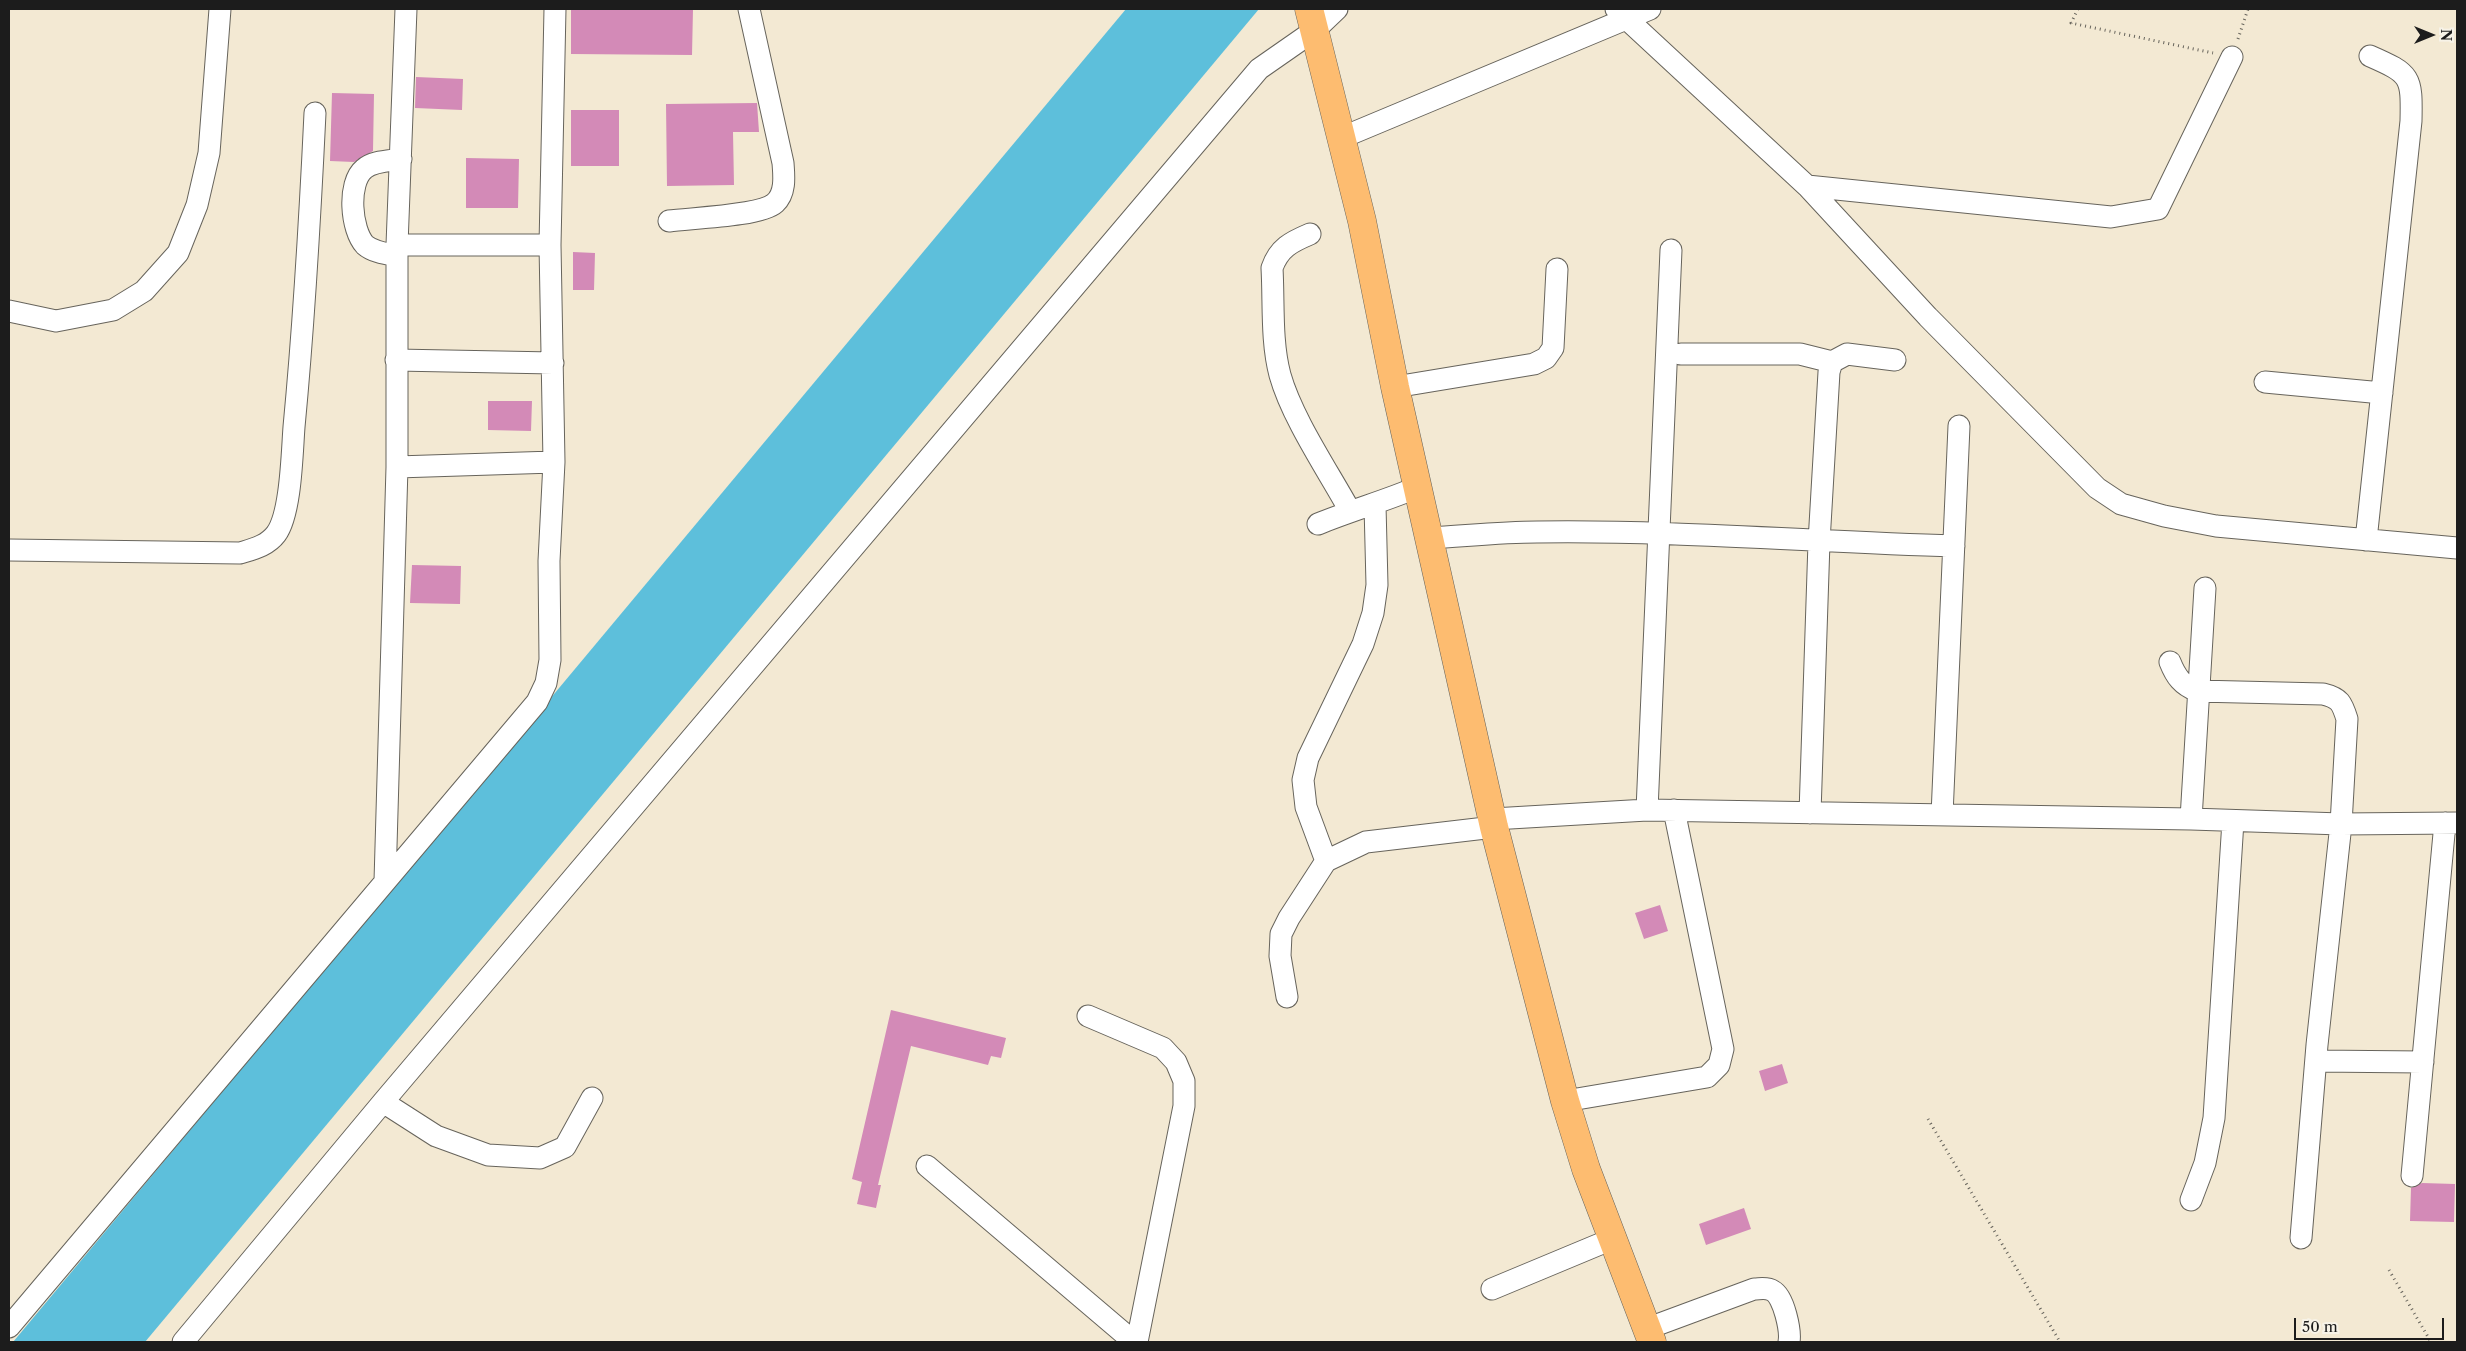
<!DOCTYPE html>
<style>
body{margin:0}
#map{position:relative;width:2466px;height:1351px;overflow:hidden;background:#f3e9d3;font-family:"Libre Caslon Text",serif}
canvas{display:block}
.frame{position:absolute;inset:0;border:10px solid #1c1c1c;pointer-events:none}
.north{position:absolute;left:2406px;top:10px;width:50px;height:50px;-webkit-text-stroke:4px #f7f3e8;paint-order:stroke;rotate:90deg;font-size:14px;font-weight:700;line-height:20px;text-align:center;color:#1c1c1c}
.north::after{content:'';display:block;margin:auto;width:18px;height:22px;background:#1c1c1c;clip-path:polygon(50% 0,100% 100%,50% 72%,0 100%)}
.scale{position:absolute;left:2294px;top:1318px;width:150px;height:22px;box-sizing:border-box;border:2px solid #1c1c1c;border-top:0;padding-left:6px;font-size:15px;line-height:18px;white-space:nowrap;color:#1c1c1c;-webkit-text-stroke:4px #f7f3e8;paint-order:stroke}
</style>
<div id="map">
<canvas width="2466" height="1351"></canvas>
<div class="frame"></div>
<div class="north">N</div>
<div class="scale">50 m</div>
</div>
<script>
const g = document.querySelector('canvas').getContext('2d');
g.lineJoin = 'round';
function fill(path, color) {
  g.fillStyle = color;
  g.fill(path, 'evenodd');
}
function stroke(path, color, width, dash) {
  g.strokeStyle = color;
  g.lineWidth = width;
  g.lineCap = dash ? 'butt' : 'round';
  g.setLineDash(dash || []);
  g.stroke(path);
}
const water = new Path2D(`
 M1126,9H1259L145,1342H13Z`);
const building = new Path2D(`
 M571,9H693L692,55L571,54Z
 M416,77L463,79L462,110L415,108Z
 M332,93L374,94L373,151L354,162L330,161Z
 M757,103L759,132H733L734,185L667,186L666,104Z
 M571,110H619V166H571Z
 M466,158L519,159L518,208H466Z
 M573,252L595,253L594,290H573Z
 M488,401H532L531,431L488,430Z
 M412,565L461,566L460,604L410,603Z
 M1660,905L1668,931L1644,939L1635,913Z
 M891,1010L1006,1038L1001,1058L991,1056L988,1065L911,1046L878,1185H881L876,1208L857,1204L862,1182L852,1179Z
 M1782,1064L1788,1083L1765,1091L1759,1071Z
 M2422,1183L2455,1184L2454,1222L2410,1221L2411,1188Z
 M1744,1208L1751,1229L1706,1245L1699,1224Z`);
const path = new Path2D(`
 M2078,9L2071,23L2213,53
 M2238,39L2248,9
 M1928,1119L2060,1342
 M2389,1270L2431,1342`);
const minor = new Path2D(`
 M1616,9L1807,186L1928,317L2097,488L2121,504L2164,516L2216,526L2457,548
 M1341,138L1650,9
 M1807,186L2111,217L2158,209L2232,57
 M669,221C691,218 761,216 775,203C786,193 784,176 783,163L749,9
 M1310,234C1291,242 1279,248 1272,268C1274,303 1271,341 1280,375C1292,418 1328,471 1350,511
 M397,245H550
 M397,256C387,254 373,252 365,245C351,230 347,183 364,169C373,161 389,161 401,159
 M9,311L56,321L113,310L144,291L178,253L197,205L209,153L220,9
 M1681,354H1800L1832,362
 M396,360L553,363
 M2265,382L2382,393
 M1395,387L1534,364L1546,358L1553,348L1557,269
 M397,467L554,462
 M1318,524C1352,510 1385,501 1418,487
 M1430,538C1466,536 1501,532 1537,532C1676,530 1815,542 1954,546
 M2366,540L2411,121C2412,76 2411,74 2370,56
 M9,550L240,553C253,549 267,546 276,534C291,514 292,453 294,427C304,322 310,218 315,113
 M2170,662C2176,677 2182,685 2197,691L2323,694C2340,698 2342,703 2347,719L2341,824L2317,1045L2301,1238
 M1647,810L1671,250
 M1810,813L1819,542L1829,372L1832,362L1847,354L1895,360
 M1942,815L1959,426
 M1493,819L1647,810L2191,819L2341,824L2457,823
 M2191,819L2205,588
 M1326,861L1306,807L1303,780L1308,758L1363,644L1373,613L1377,585L1375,505
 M385,881L397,467V245L406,9
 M1287,997L1280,956L1281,934L1289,918L1326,861L1366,842L1494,827
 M1088,1016L1163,1048L1176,1062L1184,1081V1106L1137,1342
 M2316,1061L2423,1062
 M1565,1101L1707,1077L1719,1065L1723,1049L1674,810
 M383,1102L436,1136L488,1155L540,1158L565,1147L592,1098
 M927,1166L1134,1342
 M2412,1176L2445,823
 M2191,1200L2205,1163L2214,1118L2233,821
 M1492,1289L1612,1239
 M9,1327L537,702L546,683L550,660L549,561L554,462L550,245L555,9
 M1646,1329L1754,1289C1760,1289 1767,1287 1773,1291C1784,1297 1791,1331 1789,1342
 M183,1342L383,1102L1259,69L1315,30L1337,9`);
const major = new Path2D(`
 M1309,9L1362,221L1395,387L1494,827L1565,1101L1586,1169L1652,1342`);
fill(water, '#5dbfdb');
fill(building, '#d38ab7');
stroke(minor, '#67645c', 23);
stroke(major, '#67645c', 29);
stroke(path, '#67645c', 3, [1, 4]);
stroke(minor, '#fff', 21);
stroke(major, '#fdbc70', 28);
</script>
